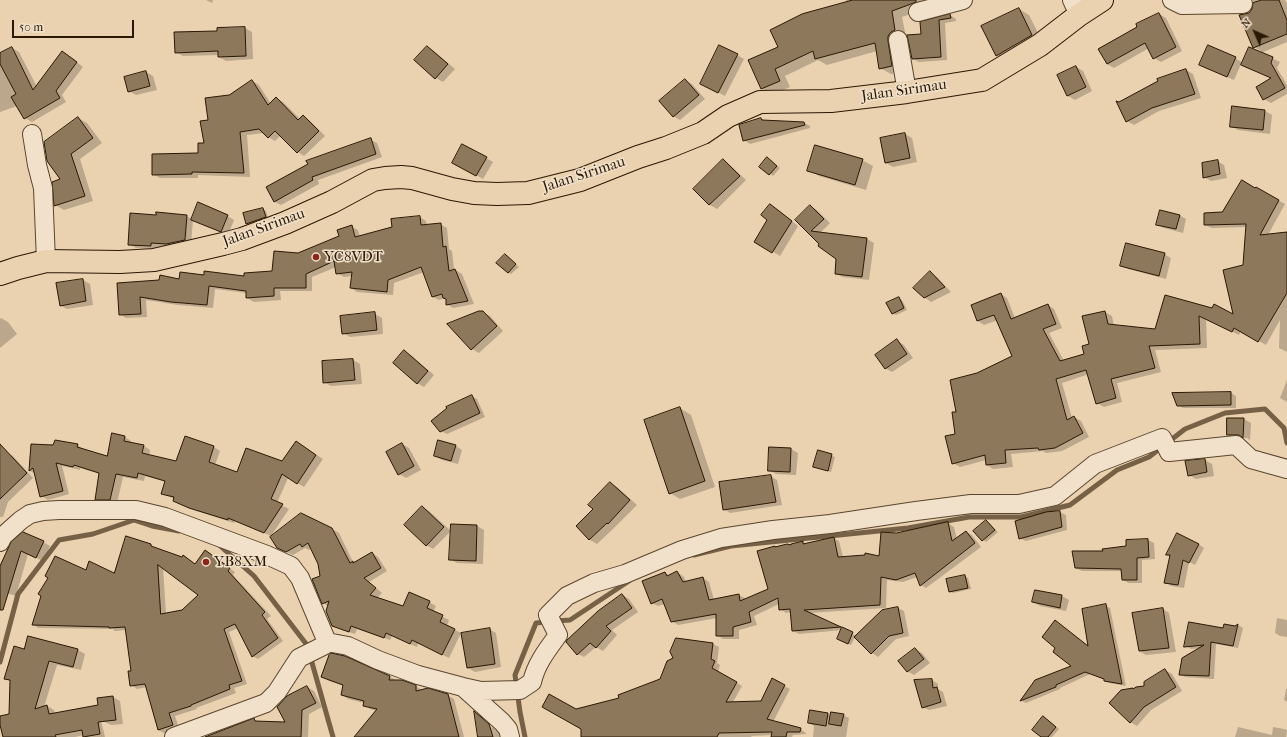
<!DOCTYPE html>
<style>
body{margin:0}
#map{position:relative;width:1287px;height:737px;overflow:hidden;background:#ead1af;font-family:"IM FELL French Canon",serif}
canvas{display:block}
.north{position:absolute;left:1235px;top:12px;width:40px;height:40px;-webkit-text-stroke:3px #f1e1cb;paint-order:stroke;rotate:315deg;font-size:11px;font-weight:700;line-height:16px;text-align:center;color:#2a1803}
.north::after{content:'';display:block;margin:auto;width:14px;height:18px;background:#2a1803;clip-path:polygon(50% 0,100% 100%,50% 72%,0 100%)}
.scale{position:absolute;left:12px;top:20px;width:122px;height:18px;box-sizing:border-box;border:2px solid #2a1803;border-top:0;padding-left:5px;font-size:12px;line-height:14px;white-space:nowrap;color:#2a1803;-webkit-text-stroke:3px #f1e1cb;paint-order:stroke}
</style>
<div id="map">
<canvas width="1287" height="737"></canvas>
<div class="north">N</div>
<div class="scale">50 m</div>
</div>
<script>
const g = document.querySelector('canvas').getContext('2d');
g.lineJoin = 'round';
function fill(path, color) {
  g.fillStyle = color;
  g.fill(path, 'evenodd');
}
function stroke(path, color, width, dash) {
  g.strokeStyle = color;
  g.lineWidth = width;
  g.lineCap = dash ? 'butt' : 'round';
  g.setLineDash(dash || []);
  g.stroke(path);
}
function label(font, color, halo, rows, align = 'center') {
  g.font = font + ' "IM FELL French Canon",serif';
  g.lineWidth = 3;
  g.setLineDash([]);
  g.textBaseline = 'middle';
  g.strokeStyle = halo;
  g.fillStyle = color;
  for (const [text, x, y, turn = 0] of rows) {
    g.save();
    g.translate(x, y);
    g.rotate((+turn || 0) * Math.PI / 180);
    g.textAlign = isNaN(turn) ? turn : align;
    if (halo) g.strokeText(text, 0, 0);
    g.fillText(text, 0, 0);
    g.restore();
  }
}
const shadow = new Path2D(`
 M206,0H213L212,3Z
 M846,0H954L927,8L902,17L906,37L903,72L891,74L880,68L877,51L827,65L818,60L785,76L790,87L772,95L761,88L779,48L847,3Z
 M1253,0H1285L1287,4V42L1261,53L1280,62L1277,68L1287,85V94L1271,103L1264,99L1273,79L1241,64L1234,80L1200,65L1235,58L1243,63L1261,53V51L1254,47L1249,14L1253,10L1254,4Z
 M1019,9L1029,15L1042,41L1007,61L996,55Z
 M1159,14L1166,18L1182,51L1161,62L1154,58L1149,48L1114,68L1107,64Z
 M950,15L956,19V21L945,23L947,60L919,62L913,59L922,35L921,23Z
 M245,28L252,32L253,59L226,61L219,57V55L183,56L176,52L218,32Z
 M428,47L434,51L455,69L443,82L436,78L416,60Z
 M12,48L19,52L37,87L69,56L83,67L62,95L66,102L32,122L25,118L17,106L0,112V54Z
 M737,55L744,59L725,96L708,87Z
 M1076,67L1083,71L1092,91L1075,100L1068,96L1058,76Z
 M1186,70L1193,74L1201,98L1159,111L1134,125L1127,121Z
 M146,72L153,76L157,90L136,95L129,91Z
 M685,80L692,84L705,99L680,120L673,116Z
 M252,81L259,85L271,104L276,98L283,102L300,119L303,117L309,120L325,136L304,156L298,152L281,135L275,141L268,137L264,133L247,135L250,177L198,175V178H160L153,174L199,154L205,144L209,121L229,96Z
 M1233,108L1265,111L1272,115L1270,134L1238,130L1231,126Z
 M78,118L87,123L102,143L80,159L93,201L64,210L55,205Z
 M761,119L765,121L804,123L810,126V128L750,144L744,140Z
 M905,134L912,138L917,162L893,167L886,163Z
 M371,140L377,143L382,157L318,180L319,184L281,205L275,202L268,187Z
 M463,145L493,162L483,179L453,162Z
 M768,158L780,168L773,176L761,167Z
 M862,160L873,166L866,190L819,176L809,170Z
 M724,161L730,165L746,180L717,209L710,205L695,189Z
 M1217,161L1224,165L1227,178L1211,181L1204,177Z
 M1256,188L1285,204L1268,235L1287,233V352L1279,348L1280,320L1266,345L1241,331L1239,335L1206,319L1207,348L1155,350L1161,372L1117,383L1122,402L1104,407L1097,403L1089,374L1062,383L1072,418L1074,417L1081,421L1089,437L1062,451L1046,453L1043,451L1011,454L1013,467L993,469L987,465L986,460L960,467L953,463L958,412L977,374L1013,356L998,320L984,325L978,321L972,305L1001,294L1007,298L1015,318L1048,305L1054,309L1062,328L1049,333L1064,361L1085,355L1105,312L1112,316L1114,326L1155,330L1165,296L1234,316L1244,266L1247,227L1212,228L1205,225L1223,213Z
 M770,205L777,209L798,226L780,256L755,241L768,220Z
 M810,206L817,210L830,223L820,233L867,239L874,243L869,280L842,277L836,273L837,259L796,220Z
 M263,209L266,211L268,218L250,225L247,223Z
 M1179,215L1186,219L1183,233L1164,228L1157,224Z
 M157,216H186L192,219L227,216L234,220L228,235L193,220L191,244L173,248L158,247V249L136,248L129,244Z
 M420,217L426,221L427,225L440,224L447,228L449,249L452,251L454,269L462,274L474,304L453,308L447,304V299L445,298L439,300L433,297L424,272L394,283L393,295L357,292L351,288L352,276L344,277L337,273L336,267L312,277V291H280L281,300L254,302L247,298V293L215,289L213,308L178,305L146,300L147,317L126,318L120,314L118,284L180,280L204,276L246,277L273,272L298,254L340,237L352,227L358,230L360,237L393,227Z
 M1164,254L1171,258L1166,279L1128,269L1121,265Z
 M508,257L519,267L511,274L508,273Z
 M930,273L937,277L951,292L931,302L924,297Z
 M83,280L90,284L93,305L67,309L60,305Z
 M899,298L902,300L907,310L896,315L893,313Z
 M482,312L490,316L503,331L479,353L472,349L449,325Z
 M375,314L382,318L383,334L350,337L343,333Z
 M1,318L8,322L17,334L0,348V319Z
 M897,341L904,345L913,358L892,372L885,368Z
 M404,351L411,355L434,375L424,387L417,383Z
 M353,360L360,364L362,384L331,386L324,382Z
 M1287,380V402L1280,398Z
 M1231,393L1236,396V408H1183L1178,405Z
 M471,396L477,399L485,417L447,434L441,431L448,408Z
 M680,408L691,415L715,487L680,499L670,493Z
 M1244,419L1251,423L1250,440L1247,438L1235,439L1228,435Z
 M125,437L131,441V443L144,446L150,450L149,456L176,463L185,437L214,447L220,451L215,465L238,473L283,462L303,446L323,459L304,487L288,478L277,503L289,509L271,536L235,520L234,523L197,511L181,505L174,501L175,499L169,497L163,494L166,482L145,476L144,481L123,477L117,503H103L96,499L100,474L80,468V470L62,466L69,494L48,500L41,496L36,474L30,471L32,445H77L84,449L108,457Z
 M402,444L409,448L421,470L406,478L399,474Z
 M456,446L462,450L458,464L442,460L435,456Z
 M791,449L798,453L796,475L776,474L769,470Z
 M6,452L13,456L33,478L8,502L3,517H0V458Z
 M819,452L835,457L831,472L814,467Z
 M1205,460L1212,464L1214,476L1196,479L1189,475Z
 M770,476L777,480L782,505L730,513L724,509Z
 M610,483L617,487L637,505L615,527L597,544L590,540L577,526L594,509Z
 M422,507L429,511L451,531L433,549L426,545Z
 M1060,512L1066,515L1067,530L1026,541L1020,538Z
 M986,521L989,523L998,532L986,542L983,540L975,531Z
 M948,523L954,527L957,539L966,532L972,535L981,547L926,588L921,585L917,577L903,582L887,580L886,608L808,613L857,636L898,608L904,611L909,636L896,639L878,657L872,653L855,637L851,645L841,641L842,630L799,634L793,631L791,612L786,613L780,609L779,604L754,616L757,625L739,630V639H723L717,635V618L678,625L672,621L665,604L658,606L652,603L665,573L670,576L677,572L683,576L687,582L703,578L709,582L714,600L739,595L745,598V600L769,589L776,548L791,546L803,542L805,544L833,538L839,541L843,557H880L896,534Z
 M452,525L477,526L484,530L483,564L457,563L450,559Z
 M332,529L339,533L354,564L372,553L378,557L387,571L369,582L382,593L377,598L403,607L429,602L436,606L433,612L449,620L447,626L461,633L449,658L418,643L417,647L392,636L390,640L357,629L355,634L339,629L333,626L328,606L323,603L321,577L319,564L311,548L309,550L305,548L293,555L284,551Z
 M126,537L151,545L156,549L196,565L211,555L235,572L233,575L271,616L267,619L283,641L258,659L252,656L238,628L229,632L247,684L234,688L236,693L196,708L197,709L175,716L179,728L164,733L158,730L147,687L137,689L131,685L132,671L126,630L115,631L113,629L38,628L33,624L86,571L115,574ZM163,567L200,595L183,611L166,614Z
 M1148,540L1154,543L1155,559L1142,560V583H1129L1123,580L1122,571H1082L1076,568L1104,552L1127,547Z
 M43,542L50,546L43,561L28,554L16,596L0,591V568L8,549Z
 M1198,544L1204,548L1195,565L1189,562L1184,588L1171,586L1165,582L1171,557L1167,555Z
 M965,576L968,578L971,589L953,593L950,591L947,580Z
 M623,595L629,599L638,612L612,630L617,635L603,651L596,647L584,657L578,654Z
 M1062,596L1069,600L1066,611L1040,606L1033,602Z
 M1106,606L1110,608L1126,686L1109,683L1105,681V679L1090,674L1060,688V689L1026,703L1022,701L1036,681L1073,666L1057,648L1060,624L1089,647Z
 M1163,609L1169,613L1176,652L1146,655L1139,651Z
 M1277,618L1287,620V637L1280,636L1275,633Z
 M1238,625L1243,628L1238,648L1216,644L1214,679L1185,677L1180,674L1201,648L1191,649L1186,646L1224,629Z
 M489,629L496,633L501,667L475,672L468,668Z
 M713,644L719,647L717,663L720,665L718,672L742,686L733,702H761L784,686L790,689L773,722L800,729L806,733V734L793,735L792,737H772V735L752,736L751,737H582V728L576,710L621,698L661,679Z
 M915,649L922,653L930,663L914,675L907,671Z
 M24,650H78L85,654L81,670L57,665L44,707L47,706L54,710L55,714L99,706L113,697L120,701L123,724L111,725L103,721L100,717L105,737H86L84,735L75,737H4L0,718L10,715L11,682L5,678Z
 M1165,670L1172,674L1182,691L1151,710L1137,726L1130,722L1133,689L1145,687Z
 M322,677H390L396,680L416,686L423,691L447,695L454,699L464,737H366L377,711L370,709L364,705V703L348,699L342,695L344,686L329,681Z
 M932,680L938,684V689L943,692L947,706L929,710L922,707Z
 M307,687L314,691L322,707L309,714L308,737H209L254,720L259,722L287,723Z
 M1286,689H1287V702L1284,700Z
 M810,711L832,715H843L849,718L846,737H813L814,726L809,723Z
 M475,713L481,716V718L492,728L493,727L496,731L503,737H479Z
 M1047,719L1059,729L1052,737H1042Z
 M1238,727L1272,735L1273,727L1284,729L1287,730L1286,737H1235Z`);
const stream = new Path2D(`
 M218,544L254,576L307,645L333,737
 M694,555L731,546L908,528L969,517H1021L1070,505L1117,470L1149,457L1185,429L1225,413L1265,409L1284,428L1287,443
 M555,621L570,620L629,581
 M0,662L18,594L59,540L93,534L134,520L152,526L179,531
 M525,737L520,712L515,675L536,623L547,622`);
const building = new Path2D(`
 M853,0H916V2L911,4L892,11L895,30L891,32L888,36V41L892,66L879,69L875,43L815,59L813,51L775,69L780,81L761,89L748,60L778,47L770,30L802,14Z
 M1262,0H1279L1287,20V34L1253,48L1239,15L1249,13L1252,9L1253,3Z
 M1019,8L1032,35L996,56L981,26Z
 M1159,13L1176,47L1153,59L1145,43L1107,64L1098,49L1137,27L1136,24Z
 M950,14L951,18L939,20L941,57L912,59L907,35L921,34L920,22Z
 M245,27L246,56L218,57V51L175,53L174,32L217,31V28Z
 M719,45L738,54L718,93L700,84Z
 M1208,45L1236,57L1227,77L1199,65Z
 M427,46L448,64L435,79L414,60Z
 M12,47L33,90L62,51L77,62L56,91L60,98L24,119L11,97L16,94L0,64V53Z
 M1249,47L1273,57L1271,63L1285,88L1263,100L1256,87L1271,78L1241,65Z
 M1076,66L1086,87L1067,96L1057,75Z
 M1186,69L1195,94L1152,108L1126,122L1116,101L1119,102L1158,81L1157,79Z
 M146,71L150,86L128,92L124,77Z
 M685,79L699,95L673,117L659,101Z
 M252,80L268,105L276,97L298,120L303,115L319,131L297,153L275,131L268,138L259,129L240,132L244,173L192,172V174L152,175V154L198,153V143H204L200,121L208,120L205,98L229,95Z
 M1232,106L1265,110L1263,130L1230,127Z
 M78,117L93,138L71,154L85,196L54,206L52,182L60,179L47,161L44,142Z
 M761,118L762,120L804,122L805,125L743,141L739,125Z
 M905,133L910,158L885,163L880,138Z
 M371,138L376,154L312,177L313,180L274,202L266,187L308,164L306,161Z
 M462,144L487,157L476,176L452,163Z
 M815,145L863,159L855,185L807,171Z
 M767,157L777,166L769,175L759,167Z
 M723,159L740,176L709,205L693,189Z
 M1218,160L1220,174L1203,178L1202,163Z
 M1242,180L1255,188L1256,187L1279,200L1260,235L1287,232V293L1258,342L1234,328L1232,332L1199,316L1200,344L1149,346L1155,368L1111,379L1116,398L1096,404L1086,370L1056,379L1067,420L1074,416L1083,433L1055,448L1039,450L1038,448L1005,450L1006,463L986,465L985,455L952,464L945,436L955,434L952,412H956L950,380L977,373L1012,356L994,315L977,321L971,305L1001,293L1011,319L1048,304L1056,324L1043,329L1060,361L1084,354L1082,346L1089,344L1082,316L1105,311L1108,324L1155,329L1165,295L1212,308L1214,304L1233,314L1223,270L1243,265L1246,224L1204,225V213L1222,212Z
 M198,202L228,215L221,232L191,220Z
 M770,204L792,221L772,253L754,242L767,220L761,215Z
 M810,205L824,219L811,231L867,238L862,277L835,274L836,259L818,246L819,244L795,220Z
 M263,208L266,217L246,224L243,213Z
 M1160,210L1180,215L1176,229L1156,225Z
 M156,212L187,215L185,240L166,244L151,243V246L128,245L130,213L156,215Z
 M420,216L421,225L441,223L443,247L446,246L449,271L455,269L468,301L446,305V299L443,298L442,294L432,297L421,267L388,280L387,292L350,288L352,272L336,274L334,261L306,274V288H274V296L246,298V291L209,286L207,305L171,302L140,297L141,314L119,315L117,283L159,280L160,275L179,279L180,272L204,275V271L244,276V273L272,271L274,251L298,253L339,236L337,230L352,225L355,237L392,227L391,219Z
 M1126,243L1165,253L1159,276L1120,266Z
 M505,254L516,264L508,273L496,263Z
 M930,271L945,287L924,298L913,288Z
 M83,279L86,301L60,306L56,283Z
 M899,297L904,308L892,314L886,303Z
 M479,311H483L497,326L471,350L447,324Z
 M375,312L377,330L342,334L340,316Z
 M897,339L907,354L885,369L875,355Z
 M404,350L428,371L417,384L393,363Z
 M353,359L355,380L323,383L322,361Z
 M1231,392V405L1177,406L1172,393Z
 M472,395L480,413L440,432L431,421L447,408L446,407Z
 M680,407L705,481L669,494L644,420Z
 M1227,418H1244L1243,438L1239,435H1227Z
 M112,433L125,436L124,441L144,445L142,453L176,461L185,436L214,446L209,462L237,472L246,448L282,461L296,441L316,455L297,484L282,474L271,499L283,504L264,533L228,518V520L189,508L173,501L174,497L161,494L165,481L138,473L137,478L116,474L110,500H95L99,473L74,465L73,467L56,463L63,491L40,497L33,468L29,471L31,444L53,445L55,440L78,444L77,447L107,456Z
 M438,440L456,445L451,461L434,456Z
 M402,443L414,466L398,475L386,452Z
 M0,444L27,473L0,499Z
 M769,447L791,448L790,472L768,471Z
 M818,450L832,454L828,471L813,467Z
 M1205,459L1207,472L1188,476L1185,461Z
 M771,475L776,502L723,510L719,482Z
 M610,482L630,500L608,524L607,523L589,540L576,526L593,509L588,505Z
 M422,506L444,527L426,546L404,525Z
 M1060,511L1062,527L1019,539L1015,521L1046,512Z
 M301,513L332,528L350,563L353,561V563L372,552L381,568L364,578L376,588L370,595L403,606L409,592L430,601L427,608L443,615L440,622L455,629L442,655L412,640L410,644L386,633L384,638L351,626L349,632L332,626L326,611L329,601L322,604L312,579L320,576L318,564L308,543L302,547L300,544L286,552L277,548L270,537Z
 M986,520L995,530L982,541L973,531Z
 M948,522L952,541L966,531L975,543L920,586L915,573L896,580L881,577L880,605L804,610L841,627L792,631L790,609L779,610L778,598L749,612L751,622L733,627V636H716V614L671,622L662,599L651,604L642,581L665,572L667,576L677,571L683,582L703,577L709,600L739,594L740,601L768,589L757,551L775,546V547L787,544L791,545V544L803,541V544L834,537L838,557L865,555V553L879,556L881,532L896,533Z
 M451,524L477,525L476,561L449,560Z
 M23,532L44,541L36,558L21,551L3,610H0V566L11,542Z
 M1177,533L1199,544L1189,563L1183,560L1178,585L1164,583L1170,555H1166Z
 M126,536L151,544V546L182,557L183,555L195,564L205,550L230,568L228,571L265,612L262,615L278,638L252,657L235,624L224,629L242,681L229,685L230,689L191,705V706L169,713L173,725L158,730L145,684L130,686L128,671H131L125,627L109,628V627L32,625L41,596L38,594L48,578L45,576L55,556L86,570L89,561L114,573ZM158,565L198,595L182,610L161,614Z
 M1148,539L1149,557L1137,558V580H1122L1121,569L1075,568L1072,551H1103L1102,549L1126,546V540Z
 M965,575L968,588L949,592L946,579Z
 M1035,590L1062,595L1060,608L1032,602Z
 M622,594L632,608L606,626L611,631L596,648L590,643L577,655L566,642L567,640L598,611Z
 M1106,604L1122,684L1104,681V679L1085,672L1056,685V687L1020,701L1035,680L1071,666L1053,652L1055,648L1042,637L1055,620L1088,646L1082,609Z
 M898,607L903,633L889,636L871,654L854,637L882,610Z
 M1163,608L1169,648L1139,651L1132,613Z
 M1189,622L1223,628L1224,624L1235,626L1238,624L1233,646L1211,642L1209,676L1179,675L1182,658L1204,645L1184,647Z
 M842,627L853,632L848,644L837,639Z
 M490,628L495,664L467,668L461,633Z
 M28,636L78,649L73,667L49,661L35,709L47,705L49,714L98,705L97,698L113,696L116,720L98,722L100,734L83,737L82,730L55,735L56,737H3L0,725V716L9,714L10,680L4,679L14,646L24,649Z
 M676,638L713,643L711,659L715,661L712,668L737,682L726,702L761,701L772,678L785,685L767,719L801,728L800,732H787L786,737H771L772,732L719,733L717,737H581V729L542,707L549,694L576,709L619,698L618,695L660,679L667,661L673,658L670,652Z
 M915,648L924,659L907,672L898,661Z
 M331,653L345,656L390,676L389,680H402L416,685V691L428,688L448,694L459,737H354L377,709L363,706L364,701L341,695L343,685L321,677L329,655Z
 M1165,669L1176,687L1144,707L1130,723L1109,703L1121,690L1133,688V689L1136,687L1144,686V682Z
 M932,679L933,688L937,687L941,702L922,708L914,680Z
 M307,686L316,703L302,710L301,737H205L254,718L255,721L285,722L277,707L287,696Z
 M810,710L828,713L826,726L808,723Z
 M474,711L489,724L493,737H478Z
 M831,712L844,714L841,726L829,724Z
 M1043,716L1056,727L1048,737H1041L1032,730Z`);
const minor = new Path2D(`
 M1072,0L1079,15
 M1172,0L1182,5L1243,4
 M918,12L963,0
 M898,40L907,92
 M32,134L37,165L43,188L46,261
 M0,542L3,536L21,520L30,514L43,511L59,510H136L165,517L267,555L291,566L300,578L327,642
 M463,687L502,722L508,729L510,737
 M174,737L266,703L277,692L299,658L325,645L327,642L348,646L378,660L418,675L463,687L481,691L520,690L532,682C536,664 547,650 558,635L548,615L567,596L594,583L625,574L682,550L721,538L773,530L830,524L916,511L971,504H1019L1055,496L1095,464L1162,438L1169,452L1236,445L1251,459L1287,469`);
const major = new Path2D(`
 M0,274L18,268L46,261L120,262L154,260L223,244L242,239L285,223L332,202L373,180L385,178L401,177L412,178L452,189L474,193L497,194L528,193L580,180L638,157L666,148L703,133L728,116L760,102L831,101L907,92L982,80L1040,45L1079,15L1102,0`);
const markers = [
 [316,257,4,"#8f2418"],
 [206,562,4,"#8f2418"]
];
const streetNames = [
 ["Jalan Sirimau",904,91,-8],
 ["Jalan Sirimau",584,175,-18],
 ["Jalan Sirimau",264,228,-20]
];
const poiNames = [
 ["YC8VDT",324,257],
 ["YB8XM",214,562]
];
fill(shadow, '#0003');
stroke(stream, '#766147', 5);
fill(building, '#8e785c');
stroke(building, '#2a1803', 1);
stroke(minor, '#5a462e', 20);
stroke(major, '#2a1803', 24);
stroke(minor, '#f1e1cb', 18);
stroke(major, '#ead1af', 22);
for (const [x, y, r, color] of markers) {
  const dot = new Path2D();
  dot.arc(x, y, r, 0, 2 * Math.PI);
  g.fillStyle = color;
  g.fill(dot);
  stroke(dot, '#f1e1cb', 1.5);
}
label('15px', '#2a1803', '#f1e1cb', streetNames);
label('15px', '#2a1803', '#f1e1cb', poiNames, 'left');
</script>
